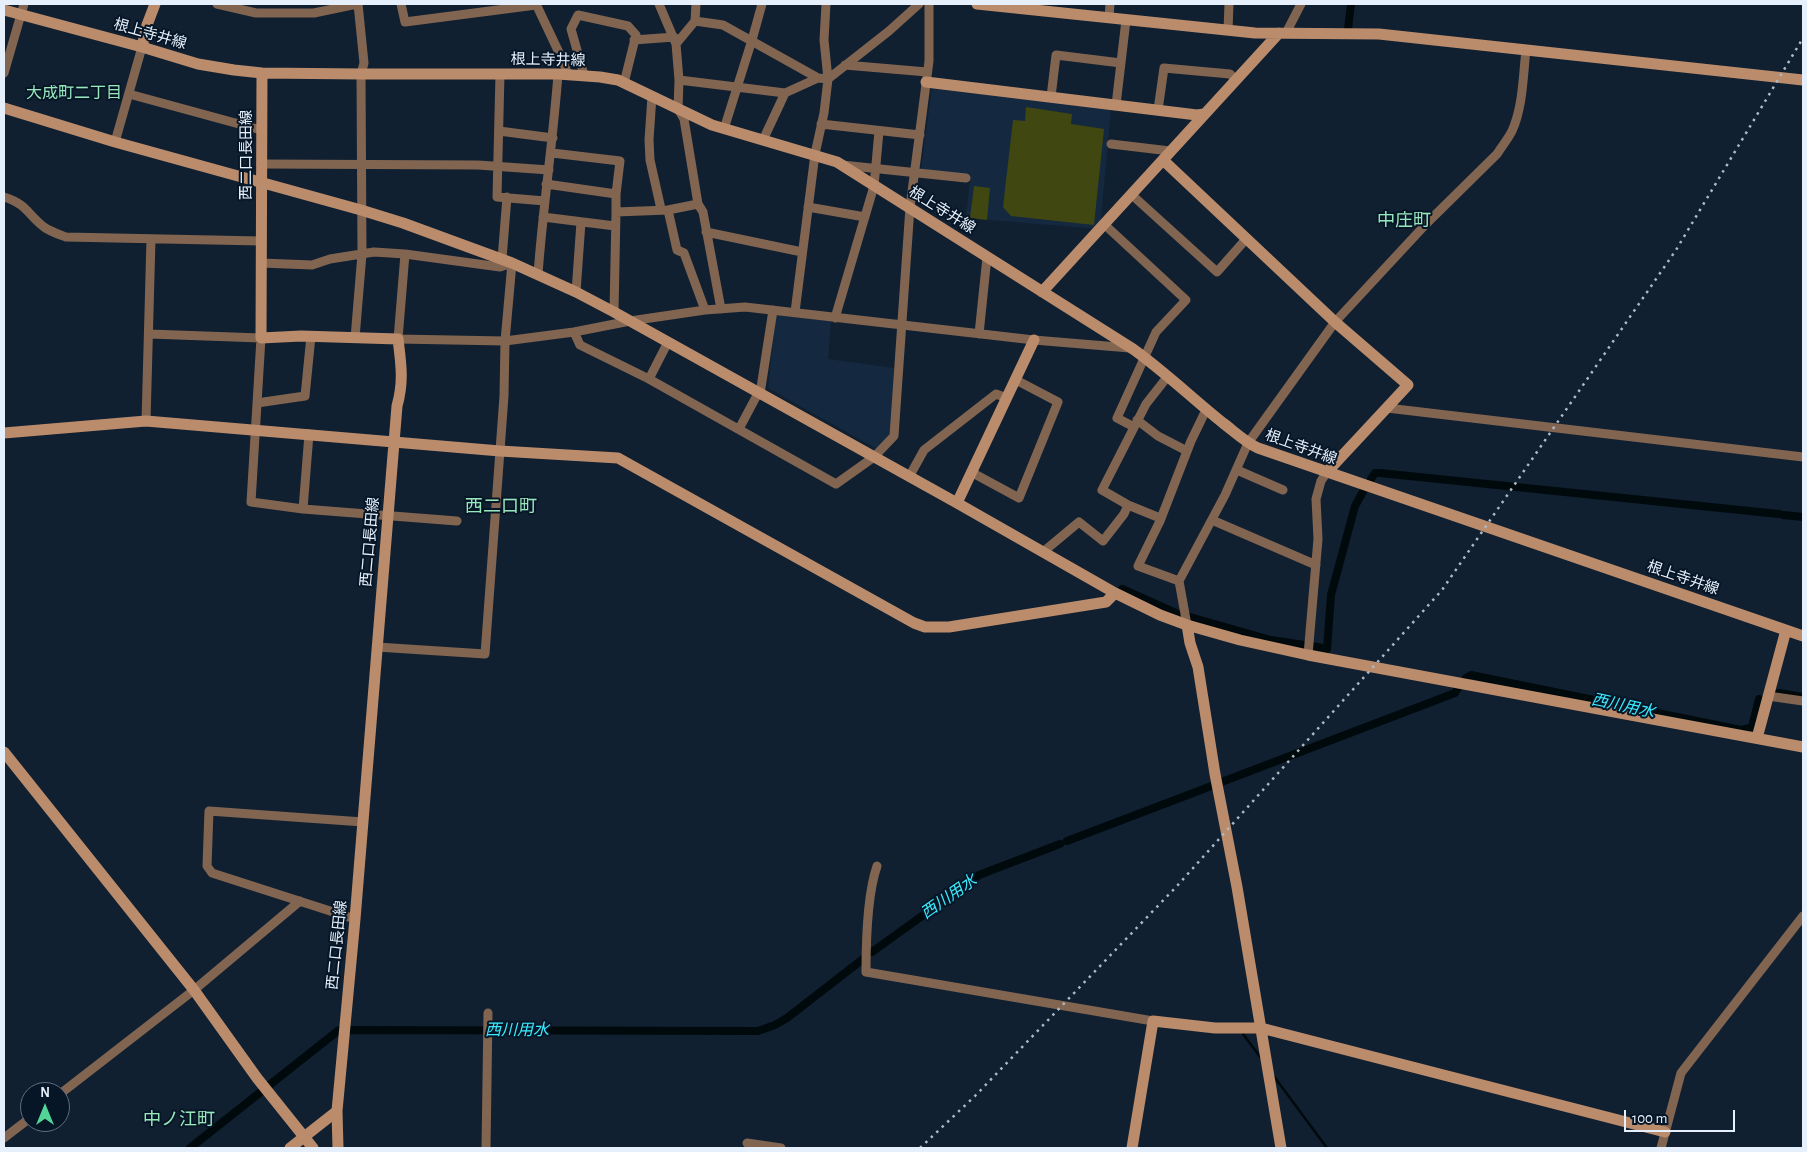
<!DOCTYPE html>
<meta charset="utf-8">
<style>
body{margin:0}
#map{position:relative;width:1807px;height:1152px;overflow:hidden;background:#102031;font-family:"Alegreya Sans",sans-serif}
canvas{display:block}
.frame{position:absolute;inset:0;border:5px solid #e6f0fc;pointer-events:none}
.north{position:absolute;left:20px;top:1082px;width:50px;height:50px;box-sizing:border-box;background:#071627;border:1px solid #606d7c;border-radius:50%;rotate:0deg;font-size:14px;font-weight:700;line-height:20px;text-align:center;color:#e6f0fc}
.north::after{content:'';display:block;margin:auto;width:18px;height:22px;background:#54d396;clip-path:polygon(50% 0,100% 100%,50% 72%,0 100%)}
.scale{position:absolute;left:1624px;top:1110px;width:111px;height:22px;box-sizing:border-box;border:2px solid #e6f0fc;border-top:0;padding-left:6px;font-size:15px;line-height:18px;white-space:nowrap;color:#e6f0fc;-webkit-text-stroke:4px #071627;paint-order:stroke}
</style>
<div id="map">
<canvas width="1807" height="1152"></canvas>
<div class="frame"></div>
<div class="north">N</div>
<div class="scale">100 m</div>
</div>
<script>
const g = document.querySelector('canvas').getContext('2d');
g.lineJoin = 'round';
function fill(path, color) {
  g.fillStyle = color;
  g.fill(path, 'evenodd');
}
function stroke(path, color, width, dash) {
  g.strokeStyle = color;
  g.lineWidth = width;
  g.lineCap = dash ? 'butt' : 'round';
  g.setLineDash(dash || []);
  g.stroke(path);
}
function label(font, color, halo, rows, align = 'center') {
  g.font = font + ' "Alegreya Sans","Noto Sans JP",sans-serif';
  g.lineWidth = 4;
  g.setLineDash([]);
  g.textBaseline = 'middle';
  g.strokeStyle = halo;
  g.fillStyle = color;
  for (const [text, x, y, turn = 0] of rows) {
    g.save();
    g.translate(x, y);
    g.rotate((+turn || 0) * Math.PI / 180);
    g.textAlign = isNaN(turn) ? turn : align;
    if (halo) g.strokeText(text, 0, 0);
    g.fillText(text, 0, 0);
    g.restore();
  }
}
const built = new Path2D(`
 M932,87L1111,109L1100,229L966,218L970,177L921,170Z
 M776,315L831,321L828,359L894,368L891,435L877,449L768,388Z`);
const green = new Path2D(`
 M1026,107L1072,114L1071,124L1104,129L1094,225L1011,216L1003,207L1013,120L1025,121Z
 M974,186L990,188L987,220L970,218Z`);
const stream = new Path2D(`
 M1243,1034L1261,1058
 M1273,1075L1327,1148`);
const canal = new Path2D(`
 M1348,29L1351,4
 M1371,479L1375,473H1380L1779,514
 M1783,515L1803,517
 M1122,589L1178,614
 M1190,617L1271,640L1304,645
 M1312,646L1327,649L1331,595L1355,506L1364,490
 M1466,678L1471,675L1741,730L1752,727L1759,699
 M1779,693L1803,697
 M1219,783L1455,693L1458,688
 M1067,841L1214,785
 M872,952L979,875L1060,844
 M190,1148L339,1030L758,1031L775,1025L787,1018L863,959`);
const street = new Path2D(`
 M217,4L256,13H314L357,4
 M401,4L405,22L536,5
 M536,4L563,61L568,75
 M659,4L676,44L679,80L678,109L684,119L698,204L703,212L721,309
 M1109,18L1110,4
 M695,21L696,4
 M1228,30L1229,4
 M1286,33L1301,4
 M634,40L674,37
 M676,44L695,21L723,25L818,78L828,79L889,31L919,4
 M845,65L927,72
 M4,73L24,4
 M500,74L497,197L545,201
 M584,75L571,29L578,15L628,26L636,35L624,83
 M679,80L785,93L818,78
 M129,94L261,130
 M652,96L649,140L650,160L661,209
 M1051,97L1056,55L1121,63
 M1116,105L1126,20
 M1158,110L1164,68L1230,74L1236,80
 M821,124L920,135
 M724,129L752,40L762,4
 M499,131L553,138
 M763,140L785,93
 M115,142L142,47
 M1111,144L1170,151
 M552,153L620,161L616,194
 M261,164L478,165L549,170
 M842,165L966,178
 M546,184L616,194V212L668,210L698,204
 M1132,195L1217,272L1247,238
 M4,197C27,204 28,215 44,227C51,232 58,234 66,237L261,241
 M808,207L865,217
 M668,210L677,250L684,253L705,310
 M543,217L615,226
 M1105,225L1186,300L1156,332L1117,418L1134,427
 M706,232L802,252
 M405,254L398,339L505,341L574,332L630,321L705,310L745,307L1034,340L1130,348
 M502,259L507,197
 M261,263L312,265L330,259L374,252L405,254L500,267L512,263L505,341L504,396L485,654L377,647
 M538,274C543,207 553,141 558,74
 M576,292L581,222
 M614,312L616,212
 M795,312L815,154L824,113L828,79L824,40L826,4
 M835,318L874,186L879,131
 M574,332L580,345L649,379L836,484L874,457L894,436L910,207L929,61V4
 M149,334L261,338L251,502L303,509L457,521
 M979,334L987,257
 M355,338L362,254L361,74L364,63L358,4
 M649,379L668,342
 M257,403L305,396L311,336
 M1387,408L1803,457
 M1137,420L1158,436L1187,451
 M146,421L151,239
 M739,429L756,397L760,394L773,310
 M1237,470L1283,490
 M971,472L1019,498L1058,402L1016,380
 M909,477L924,450L996,394L1007,398
 M303,509L309,434
 M1160,518L1128,505L1102,490L1146,404L1168,376
 M1212,520L1316,565
 M1043,552L1079,522L1103,541L1124,514L1128,505
 M1179,581L1138,566L1160,521L1191,441L1206,410
 M1187,625L1179,581L1225,495L1248,443L1335,322L1426,224L1497,154C1502,146 1508,139 1512,131C1523,107 1523,76 1526,50
 M1308,655L1318,539L1316,499L1321,481L1327,472
 M1768,696L1803,701
 M877,866C867,895 866,941 866,972L1153,1021
 M355,919L212,873L207,866L209,811L363,822
 M60,1094L194,990L300,901
 M4,1138L30,1118
 M747,1143L781,1148
 M486,1148L488,1013
 M1661,1148L1681,1073L1803,916`);
const secondary = new Path2D(`
 M977,4L1255,33L1379,34L1803,80
 M4,10L142,47L198,64L234,70L262,73L361,74H558L600,77L618,80L712,125L837,162L1133,349C1165,372 1193,399 1223,423C1235,432 1245,442 1258,448L1803,636
 M142,47L147,25L155,4
 M262,73L261,338L301,336L398,339C401,364 404,381 397,406L355,919L337,1111L338,1148
 M926,82L1197,115L1204,114
 M4,108L115,142L361,210L403,223L512,263L576,292L614,312L957,503L1115,593L1160,615L1187,625L1240,640L1308,655L1803,747
 M1163,160L1335,322L1408,385L1327,472
 M1042,292L1279,33
 M4,433L146,421L500,451L618,458L914,623L925,627H949L1106,602L1115,593
 M957,503L1034,340
 M1187,625L1190,643L1198,667L1215,774L1237,887L1281,1148
 M1757,738L1786,630
 M4,752L194,990L257,1078L313,1148
 M290,1148L337,1111
 M1132,1148L1153,1021L1215,1028H1261L1665,1132`);
const rail = new Path2D(`
 M920,1148L975,1096L1177,886L1442,590L1676,250L1803,38`);
const streetNames = [
 ["根上寺井線",150,34,16],
 ["根上寺井線",548,60,1],
 ["西二口長田線",246,155,-90],
 ["根上寺井線",942,210,32],
 ["根上寺井線",1301,447,20],
 ["西二口長田線",370,542,-85],
 ["根上寺井線",1683,578,19],
 ["西二口長田線",337,945,-84]
];
const neighbourhoodNames = [
 ["大成町二丁目",74,93]
];
const waterNames = [
 ["西川用水",1623,706,12],
 ["西川用水",949,897,-35],
 ["西川用水",517,1030]
];
const quarterNames = [
 ["中庄町",1404,221],
 ["西二口町",501,507],
 ["中ノ江町",179,1120]
];
fill(built, '#14293f');
fill(green, '#404711');
stroke(stream, '#000a0c', 2.5);
stroke(canal, '#000a0c', 8);
stroke(street, '#826551', 9);
stroke(secondary, '#bb8c6c', 11);
stroke(rail, '#aeb9c7', 2.5, [2.5, 5]);
label('15px', '#e6f0fc', '#071627', streetNames);
label('16px', '#97e7bb', '#071627', neighbourhoodNames);
label('italic 16px', '#3becfe', '#071627', waterNames);
label('18px', '#97e7bb', '#071627', quarterNames);
</script>
